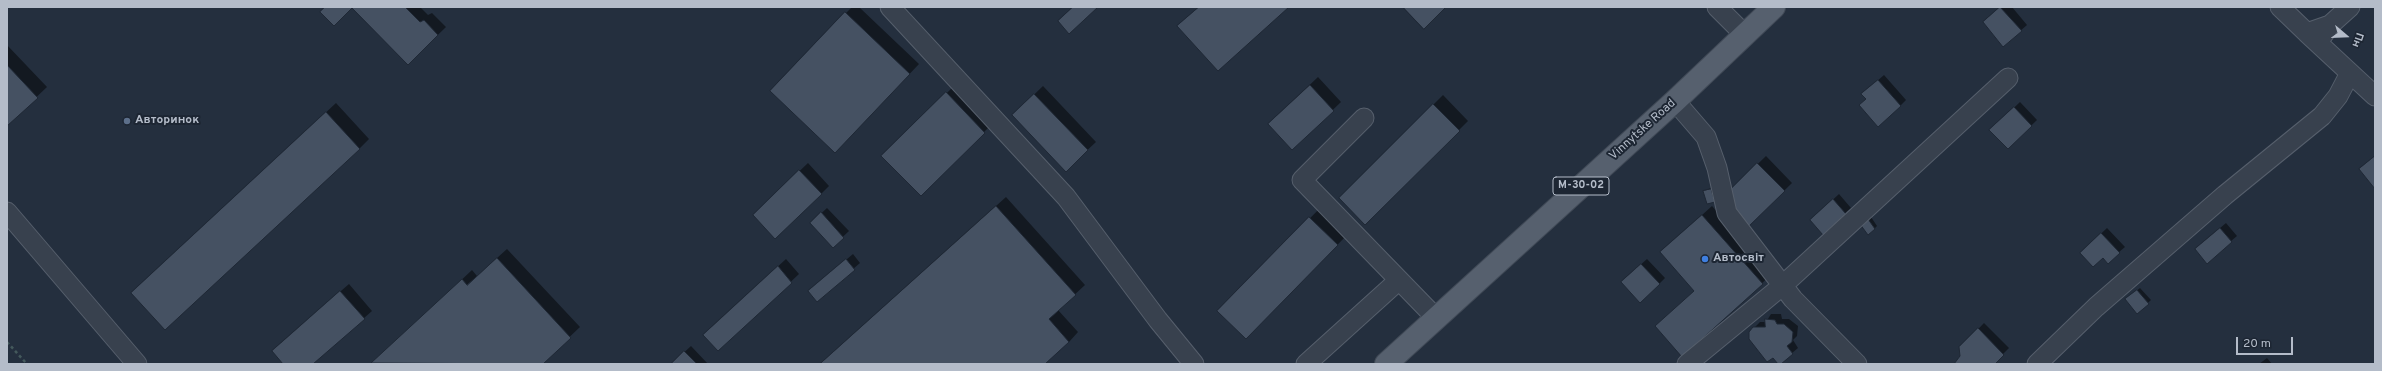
<!DOCTYPE html>
<meta charset="utf-8">
<style>
body{margin:0}
#map{position:relative;width:2382px;height:371px;overflow:hidden;background:#242f3e;font-family:Overpass,sans-serif}
canvas{display:block}
.frame{position:absolute;inset:0;border:8px solid #b4bcc9;pointer-events:none}
.north{position:absolute;left:2326px;top:16px;width:40px;height:40px;-webkit-text-stroke:3px #1d2633;paint-order:stroke;rotate:109deg;font-size:11px;font-weight:700;line-height:16px;text-align:center;color:#b4bcc9}
.north::after{content:'';display:block;margin:auto;width:14px;height:18px;background:#b4bcc9;clip-path:polygon(50% 0,100% 100%,50% 72%,0 100%)}
.scale{position:absolute;left:2236px;top:337px;width:57px;height:18px;box-sizing:border-box;border:2px solid #b4bcc9;border-top:0;padding-left:5px;font-size:12px;line-height:14px;white-space:nowrap;color:#b4bcc9;-webkit-text-stroke:3px #1d2633;paint-order:stroke}
</style>
<div id="map">
<canvas width="2382" height="371"></canvas>
<div class="frame"></div>
<div class="north">Пн</div>
<div class="scale">20 m</div>
</div>
<script>
const g = document.querySelector('canvas').getContext('2d');
g.lineJoin = 'round';
function fill(path, color) {
  g.fillStyle = color;
  g.fill(path, 'evenodd');
}
function stroke(path, color, width, dash) {
  g.strokeStyle = color;
  g.lineWidth = width;
  g.lineCap = dash ? 'butt' : 'round';
  g.setLineDash(dash || []);
  g.stroke(path);
}
function label(font, color, halo, rows, align = 'center') {
  g.font = font + ' Overpass,sans-serif';
  g.lineWidth = 4;
  g.setLineDash([]);
  g.textBaseline = 'middle';
  g.strokeStyle = halo;
  g.fillStyle = color;
  for (const [text, x, y, turn = 0] of rows) {
    g.save();
    g.translate(x, y);
    g.rotate((+turn || 0) * Math.PI / 180);
    g.textAlign = isNaN(turn) ? turn : align;
    if (halo) g.strokeText(text, 0, 0);
    g.fillText(text, 0, 0);
    g.restore();
  }
}
const shadow = new Path2D(`
 M326,7H420L428,15L432,13L446,27L408,64L352,7Z
 M852,7H859L919,64L845,142L846,13Z
 M2001,7H2012L2027,25L2004,45L1989,17Z
 M7,45L47,87L7,125Z
 M1884,75L1906,100L1900,106L1867,99L1868,89Z
 M1318,77L1341,102L1292,149L1277,116Z
 M956,84L994,122L921,195L883,156Z
 M1043,86L1096,142L1066,170L1013,115Z
 M1443,95L1468,121L1365,224L1340,198Z
 M2020,102L2037,120L2008,148L1991,130Z
 M336,103L369,139L359,149L132,293Z
 M1766,156L1792,183L1748,226L1729,192Z
 M808,163L829,186L821,194L762,207Z
 M1713,187L1717,198L1714,201L1704,191Z
 M1839,194L1851,208L1845,213L1811,220Z
 M1006,197L1085,285L1058,310L1078,332L1069,342L1044,364H820Z
 M1322,206L1349,233L1246,338L1219,311Z
 M1712,206L1772,274L1682,356L1695,290L1671,243Z
 M827,208L849,231L833,246L811,223Z
 M1871,217L1877,226L1874,229L1864,222Z
 M2226,223L2237,236L2231,241L2201,244Z
 M2107,228L2125,247L2119,252L2103,256L2086,248Z
 M507,249L580,327L541,364L373,363L472,270L477,276Z
 M853,254L860,263L817,300L815,286Z
 M786,259L799,274L718,350L712,327Z
 M1647,259L1665,278L1659,284L1628,276Z
 M349,284L372,311L312,364H284L281,343Z
 M2140,288L2151,300L2138,312L2129,297Z
 M1771,314H1781L1782,319H1789L1798,326L1797,336L1793,340L1798,348L1779,364L1754,328L1760,322H1766Z
 M1984,323L2009,348L1993,364H1955L1961,356L1960,348Z
 M691,346L708,364H672L677,359Z
 M2267,358L2272,364H2259Z`);
const building = new Path2D(`
 M325,7H405L420,22L424,20L438,35L408,65L352,8L334,26L320,12Z
 M1073,7H1098L1069,34L1058,21Z
 M1199,7H1289L1218,71L1177,26Z
 M1403,7H1446L1424,29Z
 M2000,7L2022,31L2003,47L1983,22Z
 M845,12L910,74L835,153L770,91Z
 M7,65L38,98L7,126Z
 M1878,80L1901,106L1878,127L1859,105L1866,99L1861,94Z
 M1310,85L1334,111L1292,150L1268,124Z
 M946,92L985,133L921,196L881,156Z
 M1034,94L1088,150L1066,172L1012,115Z
 M1433,104L1460,131L1365,225L1339,198Z
 M2014,107L2032,126L2008,149L1989,130Z
 M326,112L360,149L165,330L131,293Z
 M2375,156V189L2359,169Z
 M1757,163L1785,191L1748,227L1730,209L1728,192Z
 M799,170L822,194L775,239L753,215Z
 M1711,189L1715,202L1707,204L1703,191Z
 M1833,199L1846,214L1823,235L1810,220Z
 M996,206L1076,295L1049,319L1069,342L1045,364H820Z
 M821,212L844,238L833,248L810,223Z
 M1702,215L1763,284L1682,357L1655,326L1694,291L1660,252Z
 M1309,217L1338,245L1246,339L1217,311Z
 M1868,219L1875,229L1868,235L1860,224Z
 M2220,228L2232,242L2207,264L2195,249Z
 M2101,233L2120,253L2108,264L2103,258L2093,267L2080,253Z
 M497,258L571,338L543,364L371,363L462,279L467,285Z
 M846,259L855,270L817,302L808,291Z
 M1641,264L1660,284L1640,303L1621,282Z
 M778,266L792,283L718,351L703,335Z
 M2137,290L2149,304L2137,314L2125,299Z
 M340,291L365,319L313,364H283L272,351Z
 M1765,319L1775,320L1777,324H1784L1793,332L1792,342L1787,346L1793,354L1781,364H1778L1773,358L1767,362L1749,339V332L1753,327H1765Z
 M1978,328L2004,355L1995,364H1954L1960,356L1959,347Z
 M684,351L697,364H671Z`);
const path = new Path2D(`
 M7,342L27,364`);
const minor = new Path2D(`
 M890,7L1066,197L1158,320L1194,364
 M1717,7L1745,35
 M2280,7L2307,33L2330,25
 M2307,33L2375,96
 M2323,35L2330,25L2350,7
 M1675,101L1706,137L1717,168L1727,213L1793,299L1857,364
 M1364,118L1302,180L1436,318
 M7,212L137,364
 M1306,364L1399,280
 M1687,364L1782,286L2008,78
 M2037,364L2096,307L2225,195L2322,116L2338,96L2350,73`);
const major = new Path2D(`
 M1386,364L1675,101L1774,7`);
const markers = [
 [127,121,4,"#5c6f8a"],
 [1705,259,4,"#3f7fe0"]
];
const shields = [
 [1581,186,56]
];
const shieldNames = [
 ["М-30-02",1581,186]
];
const poiNames = [
 ["Авторинок",135,121],
 ["Автосвіт",1713,259]
];
const streetNames = [
 ["Vinnytske Road",1643,130,-42]
];
fill(shadow, '#0007');
fill(building, '#455162');
stroke(building, '#1f2835', 1);
stroke(minor, '#565f6c', 21);
stroke(major, '#414a57', 24);
stroke(path, '#44595c', 2.5, [3, 3]);
stroke(minor, '#38414e', 19);
stroke(major, '#56606e', 22);
for (const [x, y, r, color] of markers) {
  const dot = new Path2D();
  dot.arc(x, y, r, 0, 2 * Math.PI);
  g.fillStyle = color;
  g.fill(dot);
  stroke(dot, '#1d2633', 1.5);
}
for (const [x, y, w] of shields) {
  const box = new Path2D();
  box.roundRect(x - w / 2, y - 9, w, 18, 3);
  g.fillStyle = '#1d2633';
  g.fill(box);
  stroke(box, '#b4bcc9', 1);
}
label('bold 11px', '#b4bcc9', null, shieldNames);
label('bold 12px', '#b4bcc9', '#1d2633', poiNames, 'left');
label('12px', '#b4bcc9', '#1d2633', streetNames);
</script>
